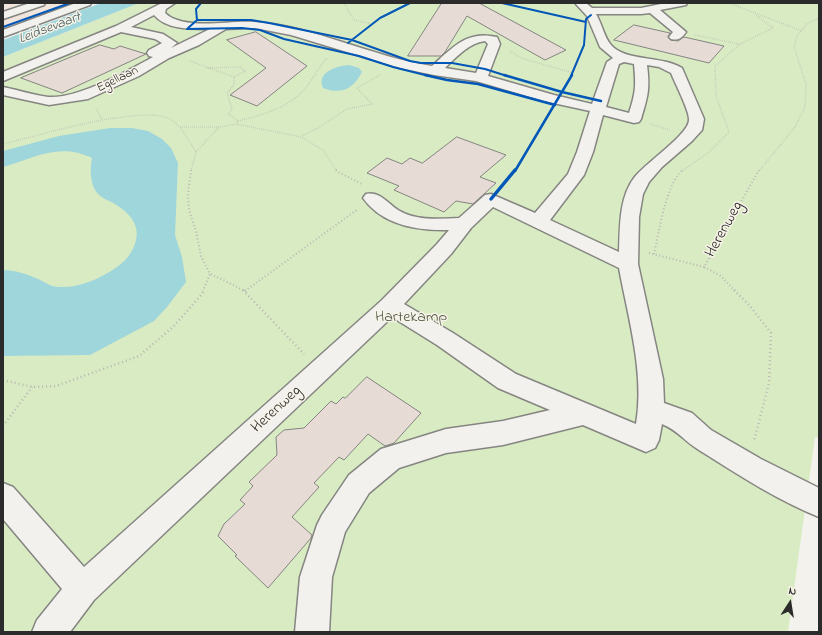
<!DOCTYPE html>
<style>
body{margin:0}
#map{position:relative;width:822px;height:635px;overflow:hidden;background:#f4f2ec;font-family:"Indie Flower",sans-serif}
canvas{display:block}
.frame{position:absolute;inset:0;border:4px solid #2b2b2b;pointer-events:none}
.north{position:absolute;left:770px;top:583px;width:40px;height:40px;-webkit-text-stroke:3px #f7f3e8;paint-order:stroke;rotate:12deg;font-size:11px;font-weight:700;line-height:16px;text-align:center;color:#2b2b2b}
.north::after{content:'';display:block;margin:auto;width:14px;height:18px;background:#2b2b2b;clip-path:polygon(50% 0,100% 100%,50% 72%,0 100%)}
</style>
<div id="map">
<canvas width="822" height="635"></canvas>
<div class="frame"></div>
<div class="north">N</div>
</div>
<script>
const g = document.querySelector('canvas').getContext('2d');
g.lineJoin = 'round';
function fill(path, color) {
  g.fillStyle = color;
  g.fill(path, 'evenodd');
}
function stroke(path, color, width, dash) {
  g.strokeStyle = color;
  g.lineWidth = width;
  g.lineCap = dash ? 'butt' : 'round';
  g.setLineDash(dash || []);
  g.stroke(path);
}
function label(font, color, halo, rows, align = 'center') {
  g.font = font + ' "Indie Flower",sans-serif';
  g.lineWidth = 3;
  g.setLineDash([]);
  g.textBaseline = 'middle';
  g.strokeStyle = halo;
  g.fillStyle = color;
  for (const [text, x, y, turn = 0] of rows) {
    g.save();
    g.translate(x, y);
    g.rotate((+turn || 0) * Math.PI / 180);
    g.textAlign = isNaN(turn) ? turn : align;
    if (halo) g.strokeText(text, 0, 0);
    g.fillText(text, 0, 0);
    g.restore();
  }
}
const built = new Path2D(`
 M3,3H69L3,26Z`);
const green = new Path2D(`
 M139,3H819V438L815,437L788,632H3V57Z`);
const water = new Path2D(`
 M101,3H139L3,57V40Z
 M349,65L359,68L362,72C353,89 342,95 323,88C316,72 337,66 349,65Z
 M110,128H132L148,131L162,139L171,148L178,163L175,235L182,257L186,282L167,307L154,321L90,355L3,356V270C15,270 27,274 38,279C47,283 50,287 60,287C79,288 99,279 114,269C125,262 133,253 136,240C140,224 128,212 115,204C108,200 100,198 95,190C90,180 90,168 92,158C59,142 35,158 3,167V151L59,136Z`);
const building = new Path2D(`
 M442,3H479L566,50L545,60L467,16L445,52L441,56H408Z
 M634,25L670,33L668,37L671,40L678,41L684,37L724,46L709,63L614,40Z
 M256,32L307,66L257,106L230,95L266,68L227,40Z
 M100,45L114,49L120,46L146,54L62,93L21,78Z
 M457,137L506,155L480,177L496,183L473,204L456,201L444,212L394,190L399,186L367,173L387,158L402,164L410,158L422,163Z
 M367,377L421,413L394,443L385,446L368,434L344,460L339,457L314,483L319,487L292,517L312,535L311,538L268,588L235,556L237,555L218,536L224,524L245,504L240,500L253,486L249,482L277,455L276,437L284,430L304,428L331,401L336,404L343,397L345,398Z`);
const pathFar2 = new Path2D(`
 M344,3L354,20L372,24
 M729,3L802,31
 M695,35L739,44
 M510,51L521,58L573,73
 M190,61L234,77
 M206,68L240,67L245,71L234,77V85L227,93L232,109L228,114L238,121
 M96,108L102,120
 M236,124L238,121C261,115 286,109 303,91C312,81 318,68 327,58
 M650,124L670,130
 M180,127H219L236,124L301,137L323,150L337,171
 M302,136L318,128L347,109L372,104L357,88L380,75
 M3,144C37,136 141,104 170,119C182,126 188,140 196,152L191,171
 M196,152L219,127
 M682,171L709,152L729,132L716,96L715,66L740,44L773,28L756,15
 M759,171L795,127L805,107L806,84L794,47L797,36L807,24L819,18`);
const pathFar1 = new Path2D(`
 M191,170L188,194L189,210L196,231L201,256L210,274L203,291
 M336,170L338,172L362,184
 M649,253L704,267
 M654,254C659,233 666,182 683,170
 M211,274L245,291
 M245,291L358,209
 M735,291L721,276L704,267L759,170`);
const path = new Path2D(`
 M243,290L304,354
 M734,290L750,306L771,333L769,383L754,441
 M245,291L247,290
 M3,380L32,387L56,386L139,356L174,326L202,294L204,290
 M3,426L32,387`);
const minor = new Path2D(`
 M30,3H45L44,5L3,19V12Z
 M76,3H91L90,5L3,37V30Z
 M162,3H175L166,9L165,13C184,31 229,20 254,22C314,26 372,57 432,66C453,47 467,30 497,37L500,44L488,76L554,95L592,104L607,62L613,58L600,47L587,16L575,3H586L592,8H641L666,3H687L686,5L660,10L686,32C682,38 678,41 671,39L669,37L673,32L650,13L641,14H596C602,24 604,37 611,45C626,62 660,55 682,68L704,119L702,130L692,141L662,167L649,182L643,194L639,217L638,264L663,379L664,403L692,413L711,430L761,459L819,488V517C777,500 737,474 699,450C684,441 679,431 662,424L659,440L655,448L646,452L583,425L503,445L446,453L399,468L369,493L345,532L332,577L329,632H295L300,577L317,525L322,515L349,475L381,449L391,446L446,429L503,421L550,410L498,388L437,345L392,317L94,600L70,632H32L37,620L62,589L3,519V483L13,487L84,567L382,300L437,244L449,230C418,231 382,225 363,198L366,194C380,191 387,203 398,210C416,221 438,219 459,218L485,195L491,194L535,213L568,174L577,152L590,111L544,101L476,81L434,75L400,68L291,35L255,28H246L226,29L199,45L169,58L139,76L88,99L49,105L3,95V87C18,90 33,95 48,97C78,99 127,71 153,57L149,56L147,53L149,50L162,43L155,39L121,32L3,81V72L116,26ZM154,15C167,30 191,29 210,29L171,48L177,43L163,34L131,27ZM485,41L488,44L476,73L445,68C456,57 469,43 485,41ZM624,62L634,64C636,85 636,92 629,113L606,107L619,64ZM647,65L659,67L671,73C675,83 689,110 689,119C691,133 644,164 634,178C619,198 620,227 619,252L550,220L584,175L593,152L603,115L634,123L639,122L641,119C648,96 650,89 647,65ZM493,207L619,268C628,317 645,374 636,424L516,374L453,333L404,304L451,254L471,228Z`);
const cyclewayFar2 = new Path2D(`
 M201,3L196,9L197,20L187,29L242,28L260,30L284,39L359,56L393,67L429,76
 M502,3L586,22
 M197,20H251L269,23L352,40L410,61L421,63H452L485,69L507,76
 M3,27L70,3
 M348,43L380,18L410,3
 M571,76L584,45L586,19L591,15`);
const cyclewayFar1 = new Path2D(`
 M425,75L447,80L478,84L555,105
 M504,75L562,92L601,101
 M515,171L572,75`);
const cycleway = new Path2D(`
 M491,199L515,170`);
const farStreetnames = [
 ["Egellaan",118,80,-26]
];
const farWaternames = [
 ["Leidsevaart",50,29,-21]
];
const streetNames = [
 ["Herenweg",725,230,-61],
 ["Herenweg",277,410,-43]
];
const parkNames = [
 ["Hartekamp",411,318]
];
fill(built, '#f1e5dc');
fill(green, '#d9ebc2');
fill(water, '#9fd6dc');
fill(building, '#e7dbd6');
stroke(building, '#858582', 1);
stroke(minor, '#858582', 3);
stroke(pathFar2, '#b8b7b5', 1.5, [0.5, 1.5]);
stroke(pathFar1, '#b8b7b5', 2, [1, 2.5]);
stroke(path, '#b8b7b5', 2.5, [1, 3]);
fill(minor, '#f2f1ed');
stroke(cyclewayFar2, '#0057b8', 2);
stroke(cyclewayFar1, '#0057b8', 2.5);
stroke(cycleway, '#0057b8', 3.5);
label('13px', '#2b2b2b', '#f7f3e8', farStreetnames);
label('italic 14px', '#435b5e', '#f7f3e8', farWaternames);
label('16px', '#2b2b2b', '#f7f3e8', streetNames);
label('16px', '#515a48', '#f7f3e8', parkNames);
</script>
